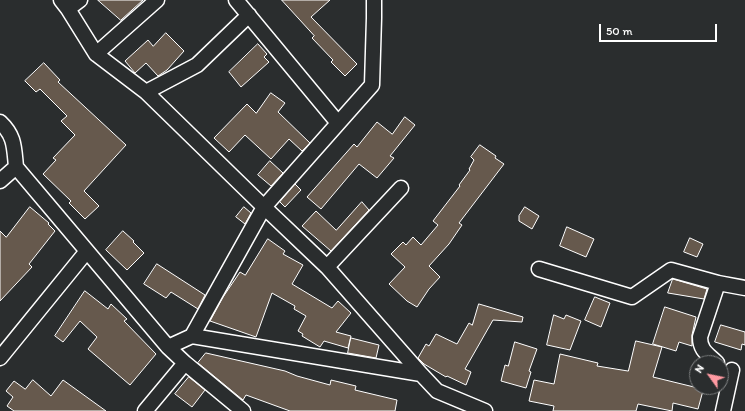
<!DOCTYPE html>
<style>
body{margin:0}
#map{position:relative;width:745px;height:411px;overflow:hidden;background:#2a2d2e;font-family:Itim,sans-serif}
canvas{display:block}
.north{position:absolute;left:689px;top:355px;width:40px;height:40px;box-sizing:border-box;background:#2a2d2e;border:1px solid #7f8182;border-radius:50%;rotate:303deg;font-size:11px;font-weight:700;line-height:16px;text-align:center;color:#fff}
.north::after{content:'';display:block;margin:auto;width:14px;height:18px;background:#ff9aa2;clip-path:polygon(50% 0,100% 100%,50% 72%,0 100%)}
.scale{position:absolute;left:599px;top:24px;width:118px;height:18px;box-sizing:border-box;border:2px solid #fff;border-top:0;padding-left:5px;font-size:12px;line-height:14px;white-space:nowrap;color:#fff;-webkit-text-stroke:3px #2a2d2e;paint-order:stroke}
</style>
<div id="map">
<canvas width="745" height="411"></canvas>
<div class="north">N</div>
<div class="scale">50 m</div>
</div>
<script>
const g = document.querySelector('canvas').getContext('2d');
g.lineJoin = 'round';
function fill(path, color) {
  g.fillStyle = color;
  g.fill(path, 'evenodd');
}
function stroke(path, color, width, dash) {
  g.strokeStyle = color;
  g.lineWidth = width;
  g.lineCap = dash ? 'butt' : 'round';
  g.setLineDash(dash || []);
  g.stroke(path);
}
const building = new Path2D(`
 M98,0H143L121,20Z
 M282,0H330L311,17L357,64L345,76L331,62L333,60L312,38L314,36Z
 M166,33L184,51L167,70L158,76L146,63L135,73L125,61L148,40L153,46Z
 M258,44L267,54L264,57L269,62L241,87L229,72Z
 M44,63L60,80L58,82L126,145L84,191L99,206L85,219L69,203L71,201L43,174L56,160L53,158L75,135L61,121L67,116L40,89L36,92L25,81Z
 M271,93L285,103L278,112L310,143L302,151L289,139L271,159L245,135L229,152L214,138L247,104L256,113Z
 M405,117L415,125L390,156L394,158L377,178L359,164L321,209L307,197L354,144L357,147L377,122L392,134Z
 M480,145L496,156L495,158L504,164L459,223L462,225L449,244L429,266L440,277L429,289L417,307L407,301L389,284L405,267L391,254L403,242L406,245L413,237L421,245L438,225L433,221L460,186L459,185L470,170L469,169L474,160L471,157Z
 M270,161L283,173L271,186L258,175Z
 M295,184L301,190L285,207L280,202Z
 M362,202L369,210L331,251L302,226L316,211L336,230Z
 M30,207L49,223L48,224L55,231L29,264L32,267L0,301V231L6,237Z
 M244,207L251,213L245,224L236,217Z
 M525,207L539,216L532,229L519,221V216Z
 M567,227L594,239L586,257L560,246Z
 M123,231L134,241L133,242L144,253L127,270L106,250Z
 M690,238L703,244L697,257L684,252Z
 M268,239L285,251L283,254L303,265L292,284L332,308L338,301L351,313L336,332L351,336L348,348L324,341L320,347L302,336L303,334L298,331L306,316L294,309L295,306L272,293L256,337L210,321L223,297L240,272L245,275Z
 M157,264L205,295L198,309L171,292L166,298L144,284Z
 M673,279L707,289L704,299L668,293Z
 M85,291L108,309L111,304L127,319L124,321L156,354L130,385L88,349L97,337L80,321L63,342L55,336Z
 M595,297L610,303L601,327L585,320Z
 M479,304L523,317L522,322L493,320L465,369L471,372L466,385L447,376L446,377L424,364L418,358L426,344L429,346L436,334L457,344L469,323L472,325Z
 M665,307L696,317L692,335V346L679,342L676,351L653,344Z
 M554,315L564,319L566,315L581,321L570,350L547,345Z
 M721,325L745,332V345L742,344L741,350L715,342Z
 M351,338L379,345L376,358L348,353Z
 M636,341L662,347L653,377L694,387H704L698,409L673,403L672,411L638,404L636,411H553L554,406L529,401L534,380L554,384L560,354L598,363L597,366L628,371Z
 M515,342L537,349L529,371L531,372L526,388L501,381L505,365L508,366Z
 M206,353L285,371L297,376L330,385L331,380L356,386L355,390L397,400L395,411H290L246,395L243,400L198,363Z
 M189,377L205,390L192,407L175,394Z
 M33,380L51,396L63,380L106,411H14L7,406L13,397L6,391L14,381L25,389Z`);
const street = new Path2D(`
 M61,0L68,9L96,54L146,92L264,207L327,267L421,374
 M236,0L338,123
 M68,9L80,0
 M96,54L157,0
 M146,92L197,65L249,15
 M0,122C15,136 14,147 16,167L168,347L185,363L243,411
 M0,181L16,167
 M327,267L401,188
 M539,269L632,297L671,270L718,283
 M192,336L264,207L372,85L374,18V0
 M168,347L192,336L421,374L437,391L485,411
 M0,358L87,251
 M717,363C708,354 700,351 700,337L718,283L745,288
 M145,411L185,363
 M723,411L732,370`);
fill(building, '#66594d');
stroke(building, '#fff', 1);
stroke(street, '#fff', 17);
stroke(street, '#2a2d2e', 14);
</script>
